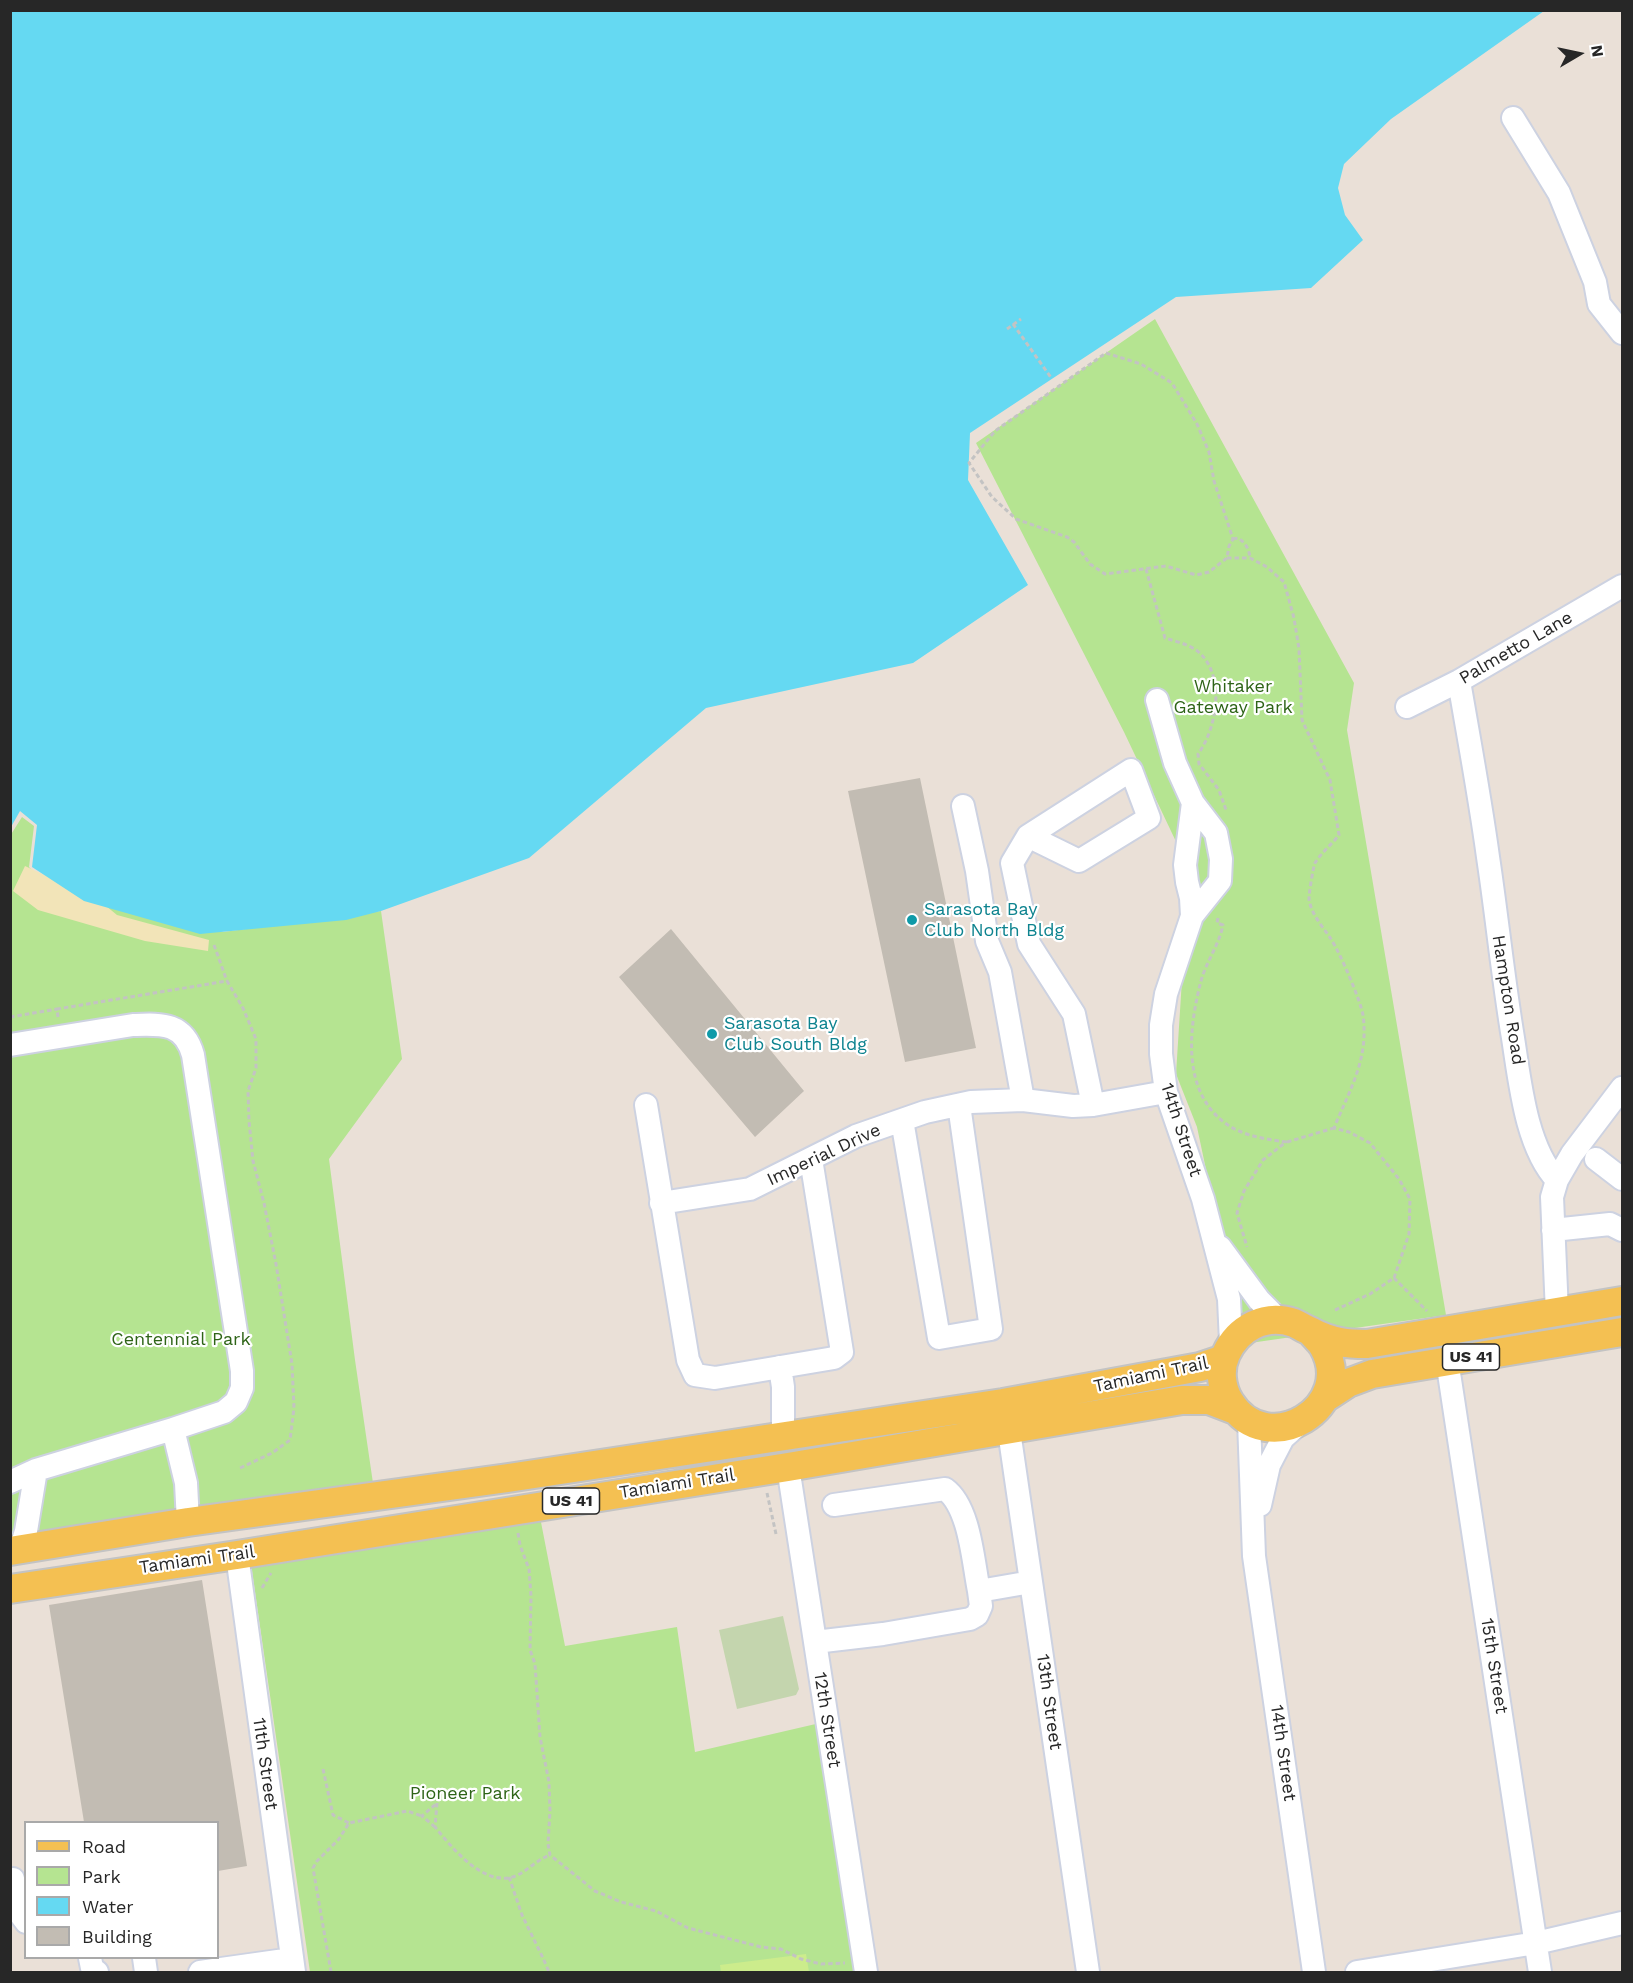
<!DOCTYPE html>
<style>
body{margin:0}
#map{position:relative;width:1633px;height:1983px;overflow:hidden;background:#eae0d7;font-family:"Work Sans",sans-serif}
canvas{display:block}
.frame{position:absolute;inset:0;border:12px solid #272727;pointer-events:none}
.legend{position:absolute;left:24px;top:1821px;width:195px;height:138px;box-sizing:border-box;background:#fff;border:2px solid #a9a9a9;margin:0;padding:8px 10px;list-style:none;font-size:18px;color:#272727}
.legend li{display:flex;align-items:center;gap:12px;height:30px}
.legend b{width:30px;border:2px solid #a9a9a9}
.north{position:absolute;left:1549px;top:24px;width:60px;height:60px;-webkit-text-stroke:4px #fff;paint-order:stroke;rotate:81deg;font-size:16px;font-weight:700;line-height:24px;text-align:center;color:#272727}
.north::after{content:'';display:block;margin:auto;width:21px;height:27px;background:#272727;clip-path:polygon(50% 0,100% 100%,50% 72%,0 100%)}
</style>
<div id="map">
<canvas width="1633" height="1983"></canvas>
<div class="frame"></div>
<ul class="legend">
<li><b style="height:8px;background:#f4c052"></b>Road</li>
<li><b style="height:16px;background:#b5e491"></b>Park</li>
<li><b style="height:16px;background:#65d9f2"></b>Water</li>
<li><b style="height:16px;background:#c2bcb3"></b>Building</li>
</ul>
<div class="north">N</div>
</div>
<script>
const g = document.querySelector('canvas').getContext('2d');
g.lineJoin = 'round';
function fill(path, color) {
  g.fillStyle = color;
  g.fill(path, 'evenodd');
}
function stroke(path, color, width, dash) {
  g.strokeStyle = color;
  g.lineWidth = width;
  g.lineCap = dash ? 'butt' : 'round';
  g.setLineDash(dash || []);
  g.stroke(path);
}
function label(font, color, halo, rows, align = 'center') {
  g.font = font + ' "Work Sans",sans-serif';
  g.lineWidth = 4.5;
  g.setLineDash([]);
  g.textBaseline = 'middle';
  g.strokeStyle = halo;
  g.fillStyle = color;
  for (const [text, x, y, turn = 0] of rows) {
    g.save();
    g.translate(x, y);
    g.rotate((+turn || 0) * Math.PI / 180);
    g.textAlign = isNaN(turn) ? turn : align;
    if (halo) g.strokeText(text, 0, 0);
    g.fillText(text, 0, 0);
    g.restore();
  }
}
const green = new Path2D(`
 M1155,319L1354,683L1347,730L1446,1315L1243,1344L1197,1127L1176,1074L1189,869L1124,732L976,443Z
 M22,817L34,826L29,867L42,881L223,932L381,911L402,1059L329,1159L355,1360L374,1490L11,1541L10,836Z
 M540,1517L565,1646L677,1627L695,1752L820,1723L855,1972H310L251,1564Z`);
const sand = new Path2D(`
 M25,866L100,901L117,915L209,940L208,951L145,941L38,910L13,891Z`);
const cemetery = new Path2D(`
 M783,1616L799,1689L796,1695L737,1709L719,1630Z`);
const pitch = new Path2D(`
 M806,1954L809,1972H721L720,1965Z`);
const water = new Path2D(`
 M11,10H1544V11L1391,119L1344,164L1338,188L1345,215L1363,240L1311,288L1176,297L970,433L968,480L1028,585L913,663L706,708L529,858L381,911L346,920L200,934L84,901L32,867L37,825L20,811L11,827Z`);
const building = new Path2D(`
 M920,778L976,1048L905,1062L848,791Z
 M671,929L804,1091L755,1137L619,977Z
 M202,1580L247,1866L218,1871V1822H84L49,1605Z`);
const path = new Path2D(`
 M1013,324L1052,379
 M1007,329L1021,319
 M1106,353L1141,364L1172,383L1197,424L1209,452L1214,481L1233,539L1229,546L1227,558L1209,572L1196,575L1166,566L1105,574L1090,564L1074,542L1067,537L1016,519L992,497L969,463L995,431Z
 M1233,539L1238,538C1246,543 1249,549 1250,558
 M1227,558H1250L1267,567L1284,582L1294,618L1299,649L1302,720L1330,780L1339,835C1332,844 1321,853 1315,863C1313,868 1309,893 1309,899C1311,914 1323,927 1331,939C1340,953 1360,999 1363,1015C1369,1059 1350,1089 1334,1128L1349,1132L1370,1143L1399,1179L1410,1199L1409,1234L1394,1278L1370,1294L1333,1311
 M1146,569L1165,638C1175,641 1187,644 1196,650C1226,672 1218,727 1198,754L1199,764L1219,790L1226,810
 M1218,918L1217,923L1223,925C1219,945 1206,962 1201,981C1189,1027 1181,1090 1225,1123C1242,1136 1266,1139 1286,1142L1263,1160L1244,1191L1237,1213L1247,1247
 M214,945L227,981
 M10,1017L57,1009
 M58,1017L57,1009L227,981L243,1008L256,1039V1068L248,1091L249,1121L253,1161L264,1203L276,1264L292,1364L294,1408L290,1440L272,1453L238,1469
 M1287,1142L1334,1128
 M1394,1278L1427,1311
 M767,1493L776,1534
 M518,1533L520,1545L529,1569L531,1596L530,1650L535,1664L540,1737L549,1782L550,1811L548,1844L550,1855L595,1891L621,1902L656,1911L688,1928L761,1947L781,1949L801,1959L821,1964L845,1963
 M262,1588L271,1573
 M323,1769L333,1815L349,1823
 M437,1803L435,1827C453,1849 486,1890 518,1875C529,1869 538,1859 550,1855
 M435,1827L422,1816L437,1803
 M509,1877L522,1915L543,1958L549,1972
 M331,1972L313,1868L317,1861L339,1839L349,1823L407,1811L422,1816`);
const minor = new Path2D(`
 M1513,118L1559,193L1595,282L1599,304L1622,333
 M1459,681C1469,740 1480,798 1488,857C1497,917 1503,978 1513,1038C1520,1082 1526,1147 1557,1180L1552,1197L1557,1313
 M1157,700L1175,763L1193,803L1216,833L1221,859L1220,881L1192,916
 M1407,707L1459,681L1622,586
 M1193,803L1185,865L1187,882L1191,898L1192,916L1166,994L1161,1025V1054L1166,1092L1203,1199L1229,1299L1231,1343
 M963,806L977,871L987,941L1000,972L1023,1100
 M1028,836L1079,861L1149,818L1131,770L1028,836L1012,863L1029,944L1074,1014L1093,1105
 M10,1045L133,1025C161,1024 184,1022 193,1055L242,1371V1388L236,1402L224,1412L173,1429L36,1470L10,1482
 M646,1105L688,1360L695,1375L715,1378L834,1358L842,1352L811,1159
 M902,1120L939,1338L991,1329L959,1105
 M1596,1159L1622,1179
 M1557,1180L1572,1154L1622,1088
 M661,1203L750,1189L856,1136L925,1112L971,1102L1023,1100L1073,1106L1093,1105L1166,1092
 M1553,1230L1610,1224L1622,1230
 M1220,1247L1259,1300L1278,1319
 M1447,1360L1540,1972
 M780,1367L783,1387V1435
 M1249,1421L1254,1556L1314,1972
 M173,1429L186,1483L188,1522
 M1009,1431L1088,1972
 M788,1467L866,1972
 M834,1505L945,1489C970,1507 973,1562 979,1591L1031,1582
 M1260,1505L1269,1465L1283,1438L1300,1423
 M20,1550L26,1531L36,1470
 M237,1555L294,1972
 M815,1642L883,1634L970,1619L977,1615L981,1606L979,1591
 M13,1879L20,1914L26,1922
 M90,1958L92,1968L97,1972
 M144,1958L146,1972
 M200,1972L292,1959
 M1357,1972L1536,1943L1622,1923`);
const major = new Path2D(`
 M1311,1332C1315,1337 1320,1341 1323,1346C1358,1406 1268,1462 1230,1402C1221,1388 1219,1369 1226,1354C1238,1328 1265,1313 1294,1323C1299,1325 1304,1329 1310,1331C1319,1336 1330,1340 1340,1342C1349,1344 1358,1344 1367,1344L1622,1301
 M1325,1398L1348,1383L1372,1374L1622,1332
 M10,1551L188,1522L508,1478L1003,1403L1200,1367L1224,1359
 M10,1589L237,1555L788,1467L1182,1400H1209L1235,1410`);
const markers = [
 [912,920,6,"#0f9aa8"],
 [712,1034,6,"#0f9aa8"]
];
const shields = [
 [1471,1357,57],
 [571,1501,57]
];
const shieldNames = [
 ["US 41",1471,1357],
 ["US 41",571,1501]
];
const streetNames = [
 ["Palmetto Lane",1516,648,-30],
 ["Hampton Road",1508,1000,81],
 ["14th Street",1181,1130,72],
 ["Imperial Drive",824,1155,-25],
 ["Tamiami Trail",1151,1375,-12],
 ["Tamiami Trail",677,1484,-9],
 ["Tamiami Trail",197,1560,-8],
 ["15th Street",1494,1666,81],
 ["13th Street",1049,1702,82],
 ["12th Street",827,1720,81],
 ["14th Street",1283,1753,82],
 ["11th Street",265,1764,82]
];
const parkNames = [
 ["Whitaker",1233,687],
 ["Gateway Park",1233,708],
 ["Centennial Park",181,1340],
 ["Pioneer Park",465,1794]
];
const cultureNames = [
 ["Sarasota Bay",924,910],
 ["Club North Bldg",924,931],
 ["Sarasota Bay",724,1024],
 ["Club South Bldg",724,1045]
];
fill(green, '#b5e491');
fill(sand, '#f2e4b8');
fill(cemetery, '#c4d5ae');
fill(pitch, '#ccec8c');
fill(water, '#65d9f2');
fill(building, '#c2bcb3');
stroke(minor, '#cdd2e1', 26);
stroke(major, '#c3c3c3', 32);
stroke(path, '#c3c3c3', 3, [4.5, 3]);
stroke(minor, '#fff', 22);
stroke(major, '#f4c052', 28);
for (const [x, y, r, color] of markers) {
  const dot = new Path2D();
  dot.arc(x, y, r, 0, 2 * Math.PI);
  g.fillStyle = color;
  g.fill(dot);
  stroke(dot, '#fff', 2);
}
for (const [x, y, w] of shields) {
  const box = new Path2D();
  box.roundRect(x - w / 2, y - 13, w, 26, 4.5);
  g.fillStyle = '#fff';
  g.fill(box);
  stroke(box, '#272727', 1.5);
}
label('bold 16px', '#272727', null, shieldNames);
label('18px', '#272727', '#fff', streetNames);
label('18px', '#2e6417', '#fff', parkNames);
label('18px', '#0d838f', '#fff', cultureNames, 'left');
</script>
